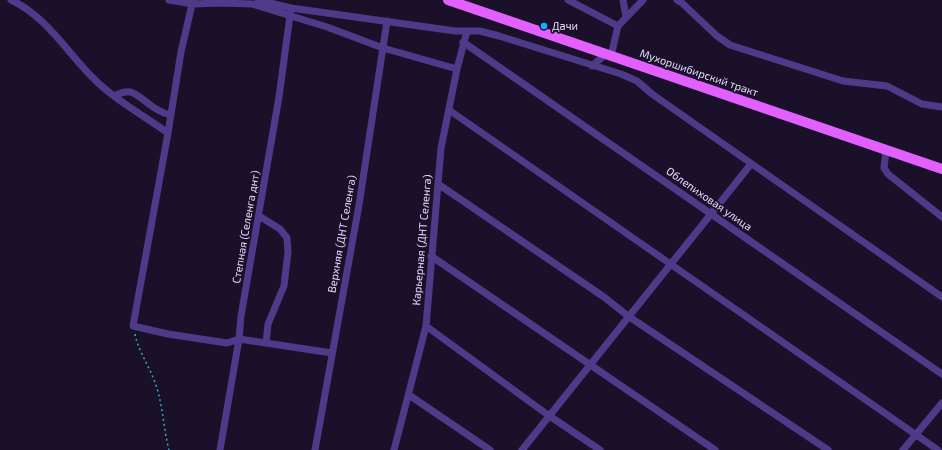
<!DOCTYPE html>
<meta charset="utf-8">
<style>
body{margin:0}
canvas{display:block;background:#1a102a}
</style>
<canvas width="942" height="450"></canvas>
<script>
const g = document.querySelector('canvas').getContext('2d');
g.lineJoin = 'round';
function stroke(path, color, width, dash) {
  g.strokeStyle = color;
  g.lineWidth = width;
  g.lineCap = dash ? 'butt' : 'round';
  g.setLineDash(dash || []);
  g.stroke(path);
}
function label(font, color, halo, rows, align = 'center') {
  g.font = font + ' "Exo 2",sans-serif';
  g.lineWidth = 3.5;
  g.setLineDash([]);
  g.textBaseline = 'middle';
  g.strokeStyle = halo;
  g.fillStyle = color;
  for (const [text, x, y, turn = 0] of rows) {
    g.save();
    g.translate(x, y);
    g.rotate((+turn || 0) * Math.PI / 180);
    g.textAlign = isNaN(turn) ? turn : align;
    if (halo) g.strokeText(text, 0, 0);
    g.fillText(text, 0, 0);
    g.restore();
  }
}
const path = new Path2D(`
 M135,334C138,350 148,364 154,380C163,402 163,427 169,450`);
const minor = new Path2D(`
 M11,0C46,16 67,52 93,78C115,100 143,115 168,133
 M169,0L193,4L221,3L252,4L327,27L383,48L457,69
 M193,0L181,52L168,133L133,326L168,334L227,343L239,339L332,353
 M258,0L291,8L455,31H480L499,36L621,74L637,81L652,94L942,297
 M568,0L618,26
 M623,0L626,17
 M677,0L682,3L717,36L730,45L843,81L887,86L922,104L942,107
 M463,42L942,374
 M611,56L618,26L643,0
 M592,66L606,54
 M114,96C119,94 124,91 130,92C141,94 153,112 171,115
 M449,110L938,450
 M886,150L884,168L888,174L942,217
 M438,184L604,297L628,316L828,450
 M259,216L280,229L287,238L288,252L284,286L268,324L266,343
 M431,256L715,450
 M426,326L548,415L600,450
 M409,395L490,450
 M220,450L239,339L241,316L279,97L291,8
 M315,450L359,205L387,21
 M394,450L426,326L441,148L457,69L467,31
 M522,450L751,164
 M903,450L942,403`);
const primary = new Path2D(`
 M448,0L942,169`);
const markers = [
 [544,26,4,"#05b7ff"]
];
const poiNames = [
 ["Дачи",552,26]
];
const streetNames = [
 ["Мухоршибирский тракт",699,73,19],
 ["Облепиховая улица",709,199,35],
 ["Степная (Селенга днт)",246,227,-80],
 ["Верхняя (ДНТ Селенга)",342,234,-80],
 ["Карьерная (ДНТ Селенга)",422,240,-85]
];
stroke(path, '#2fabbe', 1.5, [2, 3]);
stroke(minor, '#4d3b89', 7);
stroke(primary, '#e160ff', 10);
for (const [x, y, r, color] of markers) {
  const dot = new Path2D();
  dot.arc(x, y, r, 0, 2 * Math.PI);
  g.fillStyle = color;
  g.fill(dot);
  stroke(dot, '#1a102a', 1.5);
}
label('11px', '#e5d9ff', '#1a102a', poiNames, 'left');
label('11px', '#e5d9ff', '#1a102a', streetNames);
</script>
